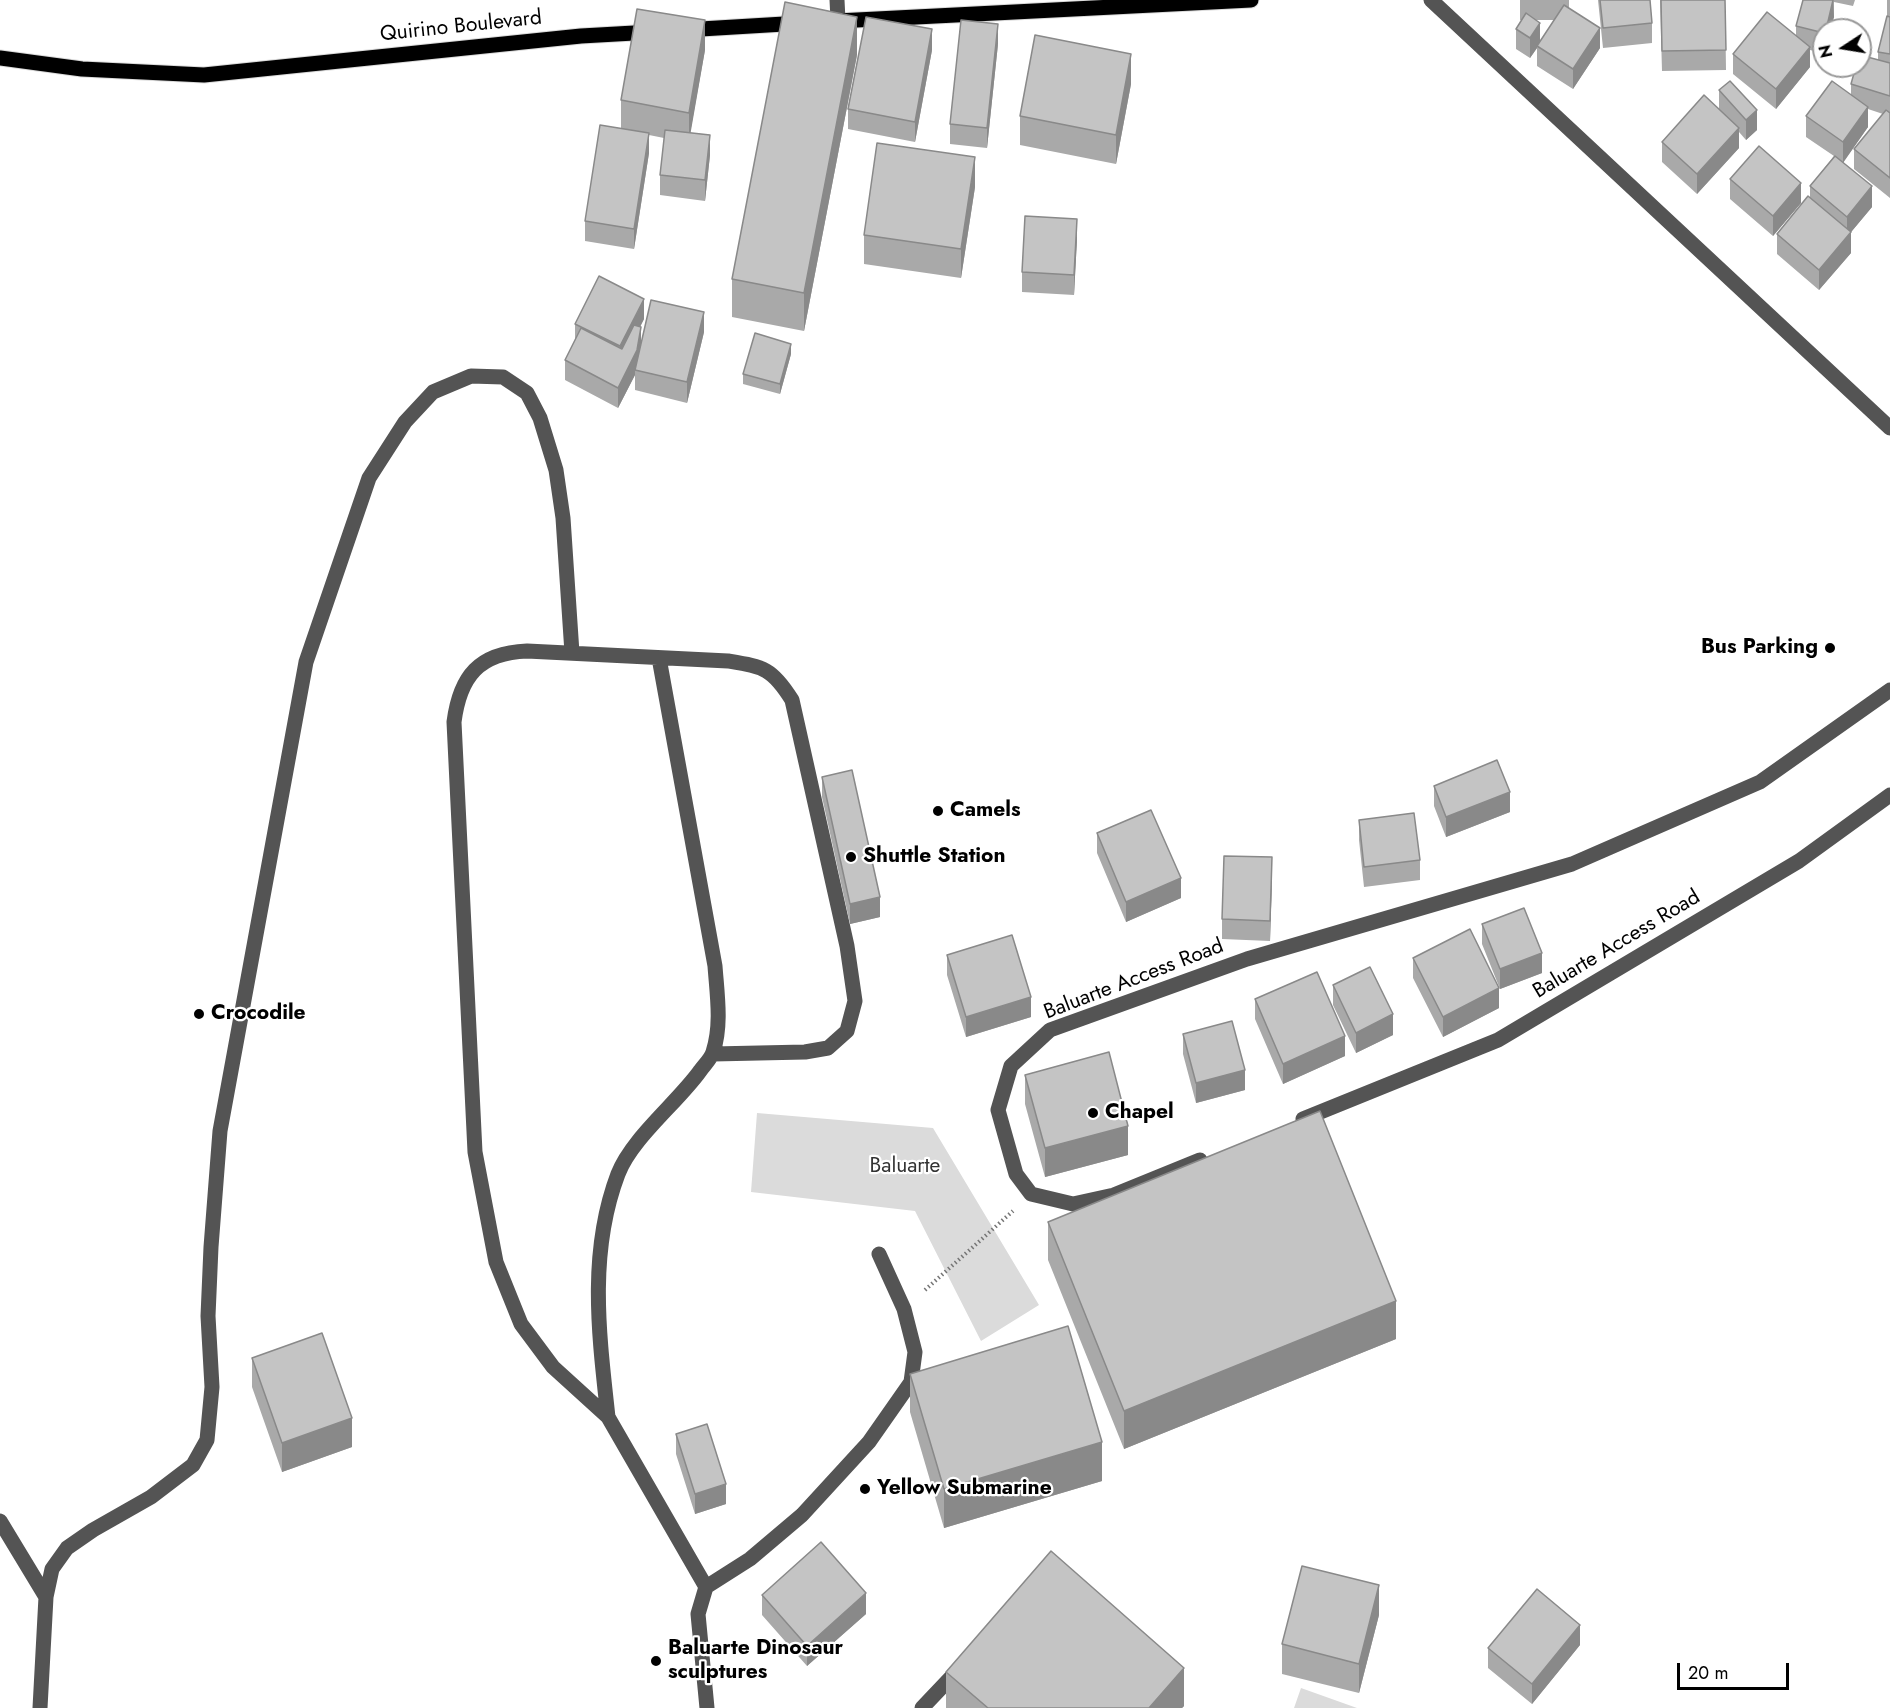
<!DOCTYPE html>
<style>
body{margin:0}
#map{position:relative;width:1890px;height:1708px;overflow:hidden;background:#fff;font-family:Jost,sans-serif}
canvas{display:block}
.north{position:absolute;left:1812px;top:18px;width:60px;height:60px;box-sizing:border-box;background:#fff;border:2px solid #999;border-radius:50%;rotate:258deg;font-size:16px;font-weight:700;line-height:24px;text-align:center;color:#000}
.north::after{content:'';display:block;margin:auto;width:21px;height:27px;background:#000;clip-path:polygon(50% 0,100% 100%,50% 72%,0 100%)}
.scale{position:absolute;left:1677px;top:1663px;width:112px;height:27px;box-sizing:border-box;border:3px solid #000;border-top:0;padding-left:8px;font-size:18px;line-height:21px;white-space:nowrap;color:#000;-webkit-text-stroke:4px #fff;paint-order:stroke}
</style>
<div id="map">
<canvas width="1890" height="1708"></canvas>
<div class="north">N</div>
<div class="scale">20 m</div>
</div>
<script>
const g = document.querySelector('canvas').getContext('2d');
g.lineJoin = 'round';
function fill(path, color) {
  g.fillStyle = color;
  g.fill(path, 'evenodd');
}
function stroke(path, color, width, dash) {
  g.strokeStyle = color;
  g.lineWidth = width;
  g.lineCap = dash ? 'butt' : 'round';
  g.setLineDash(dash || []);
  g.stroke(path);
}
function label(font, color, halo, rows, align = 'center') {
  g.font = font + ' Jost,sans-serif';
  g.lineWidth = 4.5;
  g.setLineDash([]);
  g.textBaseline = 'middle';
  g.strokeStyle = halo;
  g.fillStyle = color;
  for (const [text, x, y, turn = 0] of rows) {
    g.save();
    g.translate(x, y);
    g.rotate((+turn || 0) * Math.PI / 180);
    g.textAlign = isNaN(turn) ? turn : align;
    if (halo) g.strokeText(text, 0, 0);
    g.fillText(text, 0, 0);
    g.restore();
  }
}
const green = new Path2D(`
 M757,1113L933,1128L1039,1305L981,1341L915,1211L751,1192Z
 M1301,1688L1357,1708H1294Z`);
const path = new Path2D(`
 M925,1290L1013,1211`);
const minor = new Path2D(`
 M837,0L838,20
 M1431,0L1890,428
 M1303,1119L1498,1040L1799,861L1890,795
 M1200,1160L1114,1195L1073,1204L1031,1194L1016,1174L998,1110L1011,1066L1050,1030L1247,959L1572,864L1760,782L1890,690
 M608,1417C599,1335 588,1253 618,1174C632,1138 677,1103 700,1071C704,1065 711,1059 713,1052C722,1025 717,994 715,966L659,658
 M0,1521L46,1597
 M706,1587L608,1417L553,1367L521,1324L496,1262L475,1152L454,722C460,676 479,653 527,651L728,661C764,667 772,668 792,700L847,946L855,1001L847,1031L828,1048L805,1052L713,1054
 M40,1708L46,1597L52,1569L67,1548L93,1530L151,1497L193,1465L207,1440L212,1387L208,1316L211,1247L220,1131L306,662L369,478L405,422L433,392L471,376L503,377L527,393L540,418L556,470L563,518L572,653
 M707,1708L698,1614L706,1587L750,1559L802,1515L869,1442L911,1382L915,1352L904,1309L879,1254
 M922,1708L959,1669`);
const major = new Path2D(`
 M837,21L1251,0
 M684,30L801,23
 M0,58L82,69L204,75L581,36L652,32`);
const wall = new Path2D(`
 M1520,0H1569V8L1600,48L1573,89L1537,66V48L1530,58L1516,49V29L1522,20H1520ZM1536,20H1554L1540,41Z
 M1598,0H1650L1652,23V43L1603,48Z
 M1660,0H1725L1726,70L1662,71Z
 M1803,0H1855L1853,6L1834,2V17L1824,30V53L1810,50V67L1776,109L1733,74V54L1796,36V26Z
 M1887,0H1890V198L1854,169V149L1883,114L1868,109V127L1843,162L1872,207L1851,232V253L1819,290L1777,254V234L1810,198V186L1834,156L1806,137V116L1851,95V84L1878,60V52L1887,16Z
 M998,44L987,148L950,144V124Z
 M705,50L690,133L710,155L705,201L660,195V175L664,138L649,135V153L634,249L585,241V221L621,129V100Z
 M932,50L915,142L848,129V109Z
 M857,55L804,331L732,317V279Z
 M1131,84L1116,164L1020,145V116Z
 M1719,90L1757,130L1746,140L1739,132V148L1697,194L1662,162V142L1719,109Z
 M1730,179L1801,203L1773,236L1730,199Z
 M975,187L961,278L864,264V235Z
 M1077,239L1074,295L1022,292V272Z
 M644,319L640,327L641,343L704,332L687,403L635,390V375L618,408L565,380V360L575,340V324Z
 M791,354L780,394L743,384V374Z
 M822,777L880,917L850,924L822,797Z
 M1434,786L1510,812L1446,837L1434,806Z
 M1359,820L1420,860V880L1364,887L1359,840Z
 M1097,833L1181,898L1126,922L1097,853Z
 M1272,877L1270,941L1222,939V919Z
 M1482,924L1542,973L1500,989L1482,944Z
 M947,955L1031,1017L966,1037L947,975Z
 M1413,958L1499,1008L1443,1037L1413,978Z
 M1333,985L1393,1035L1356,1053L1333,1005Z
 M1255,999L1345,1056L1283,1084L1255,1019Z
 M1183,1034L1245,1090L1196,1103L1183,1054Z
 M1025,1075L1128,1155L1045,1177L1025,1104Z
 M1048,1222L1396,1339L1124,1449L1048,1260Z
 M252,1358L352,1447L282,1472L252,1387Z
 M910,1374L1102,1481L944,1528L910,1412Z
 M676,1434L726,1504L695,1514L676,1454Z
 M762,1595L866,1614L807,1666L762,1615Z
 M1379,1615L1359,1693L1282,1674V1644Z
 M1580,1645L1532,1704L1488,1668V1648Z
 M946,1672L1184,1706L1182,1708H946Z`);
const shadedWall = new Path2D(`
 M1833,0L1834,17L1831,30H1826Z
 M857,17V55L804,331V293Z
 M705,20V50L689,142V113Z
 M1540,23V43L1537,46V48L1530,58V38Z
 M998,24V44L987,148V128Z
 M1600,28V48L1573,89V69Z
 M932,29V50L915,142V122Z
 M1810,47V67L1776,109V89Z
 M1131,54V84L1116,164V135Z
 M1868,107V127L1843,163V142Z
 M1757,110V130L1746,140V120Z
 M1739,128V148L1697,194V174Z
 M649,133V153L634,249V229Z
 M710,135V155L705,201V180Z
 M975,157V187L961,278V249Z
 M1801,183V203L1773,236V216Z
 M1872,186V207L1847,237V217Z
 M1077,219V239L1074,295V275Z
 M1851,232V253L1819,290V270Z
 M644,299V319L620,366V346Z
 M704,312V332L687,403V382Z
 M641,327V348L635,370V375L618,408V388Z
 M791,344V354L780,394V384Z
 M1510,792V812L1446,837V817Z
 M1272,857V877L1270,941V921Z
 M1181,878V898L1126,922V902Z
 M880,897V917L850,924V904Z
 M1542,953V973L1500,989V969Z
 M1499,988V1008L1443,1037V1017Z
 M1031,997V1017L966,1037V1017Z
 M1393,1014V1035L1356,1053V1033Z
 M1345,1036V1056L1283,1084V1064Z
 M1245,1070V1090L1196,1103V1083Z
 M1128,1126V1155L1045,1177V1148Z
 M1396,1301V1339L1124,1449V1411Z
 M352,1418V1447L282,1472V1443Z
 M1102,1442V1481L944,1528V1489Z
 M726,1484V1504L695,1514V1494Z
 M1379,1585V1615L1359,1693V1664Z
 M866,1593V1614L807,1666V1646Z
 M1580,1625V1645L1532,1704V1684Z
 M1184,1668V1706L1182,1708H1149Z`);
const building = new Path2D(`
 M1600,0H1650L1652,23L1603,28Z
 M1661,0H1725L1726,50L1662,51Z
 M1803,0H1833L1826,30H1824V33L1796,26Z
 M785,2L857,17L804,293L732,279Z
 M1564,5L1600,28L1573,69L1537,46Z
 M637,9L705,20L689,113L621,100Z
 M1767,12L1810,47L1776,89L1733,54Z
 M1526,13L1540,23L1530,38L1516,29Z
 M1887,16L1890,17V54L1878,52Z
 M866,17L932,29L915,122L848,109Z
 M961,20L998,24L987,128L950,124Z
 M1035,35L1131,54L1116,135L1020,116Z
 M1860,55L1890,63V96L1851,84L1856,66H1860Z
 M1730,81L1757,110L1746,120L1719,90Z
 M1832,81L1868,107L1843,142L1806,116Z
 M1704,95L1739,128L1697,174L1662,142Z
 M1886,110L1890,113V178L1854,149Z
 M600,125L649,133L634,229L585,221Z
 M665,130L710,135L705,180L660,175Z
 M877,143L975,157L961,249L864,235Z
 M1759,146L1801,183L1773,216L1730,179Z
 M1835,156L1872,186L1847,217L1810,186Z
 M1808,196L1851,232L1819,270L1777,234Z
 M1025,216L1077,219L1074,275L1022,272Z
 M599,276L644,299L620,346L575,324Z
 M651,300L704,312L687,382L635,370Z
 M634,325L641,327L637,350L618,388L565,360L581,328L622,349Z
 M755,333L791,344L780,384L743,374Z
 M1497,760L1510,792L1446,817L1434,786Z
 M852,770L880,897L850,904L822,777Z
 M1151,810L1181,878L1126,902L1097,833Z
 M1414,813L1420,860L1364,867L1359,820Z
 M1224,856L1272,857L1270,921L1222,919Z
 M1524,908L1542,953L1500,969L1482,924Z
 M1470,929L1499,988L1443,1017L1413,958Z
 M1012,935L1031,997L966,1017L947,955Z
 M1370,967L1393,1014L1356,1033L1333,985Z
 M1317,972L1345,1036L1283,1064L1255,999Z
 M1232,1021L1245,1070L1196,1083L1183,1034Z
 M1109,1052L1128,1126L1045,1148L1025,1075Z
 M1320,1111L1396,1301L1124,1411L1048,1222Z
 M1068,1326L1102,1442L944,1489L910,1374Z
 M322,1333L352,1418L282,1443L252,1358Z
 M707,1424L726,1484L695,1494L676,1434Z
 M821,1542L866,1593L807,1646L762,1595Z
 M1051,1551L1184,1668L1149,1708H988L946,1672Z
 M1302,1566L1379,1585L1359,1664L1282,1644Z
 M1537,1589L1580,1625L1532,1684L1488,1648Z`);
const markers = [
 [1830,648,6,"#000"],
 [938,811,6,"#000"],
 [851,857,6,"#000"],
 [199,1014,6,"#000"],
 [1093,1113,6,"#000"],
 [865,1489,6,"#000"],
 [656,1661,6,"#000"]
];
const streetNames = [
 ["Quirino Boulevard",461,27,-6],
 ["Baluarte Access Road",1617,945,-31],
 ["Baluarte Access Road",1134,980,-21]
];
const poiNames = [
 ["Bus Parking",1818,648,"right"],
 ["Camels",950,811],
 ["Shuttle Station",863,857],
 ["Crocodile",211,1014],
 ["Chapel",1105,1113],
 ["Yellow Submarine",877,1489],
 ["Baluarte Dinosaur",668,1649],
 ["sculptures",668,1673]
];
const parkNames = [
 ["Baluarte",905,1167]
];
fill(green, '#dbdbdb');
stroke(major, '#dbdbdb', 17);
stroke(path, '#767676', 4, [1.5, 3]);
stroke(minor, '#545454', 15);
stroke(major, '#000', 15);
fill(wall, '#a9a9a9');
fill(shadedWall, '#898989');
fill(building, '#c4c4c4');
stroke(building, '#898989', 1.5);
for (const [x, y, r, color] of markers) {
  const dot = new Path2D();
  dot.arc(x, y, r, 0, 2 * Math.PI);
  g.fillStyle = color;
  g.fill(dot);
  stroke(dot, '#fff', 2);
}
label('21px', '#000', '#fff', streetNames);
label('bold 21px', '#000', '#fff', poiNames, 'left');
label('21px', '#323232', '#fff', parkNames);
</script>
